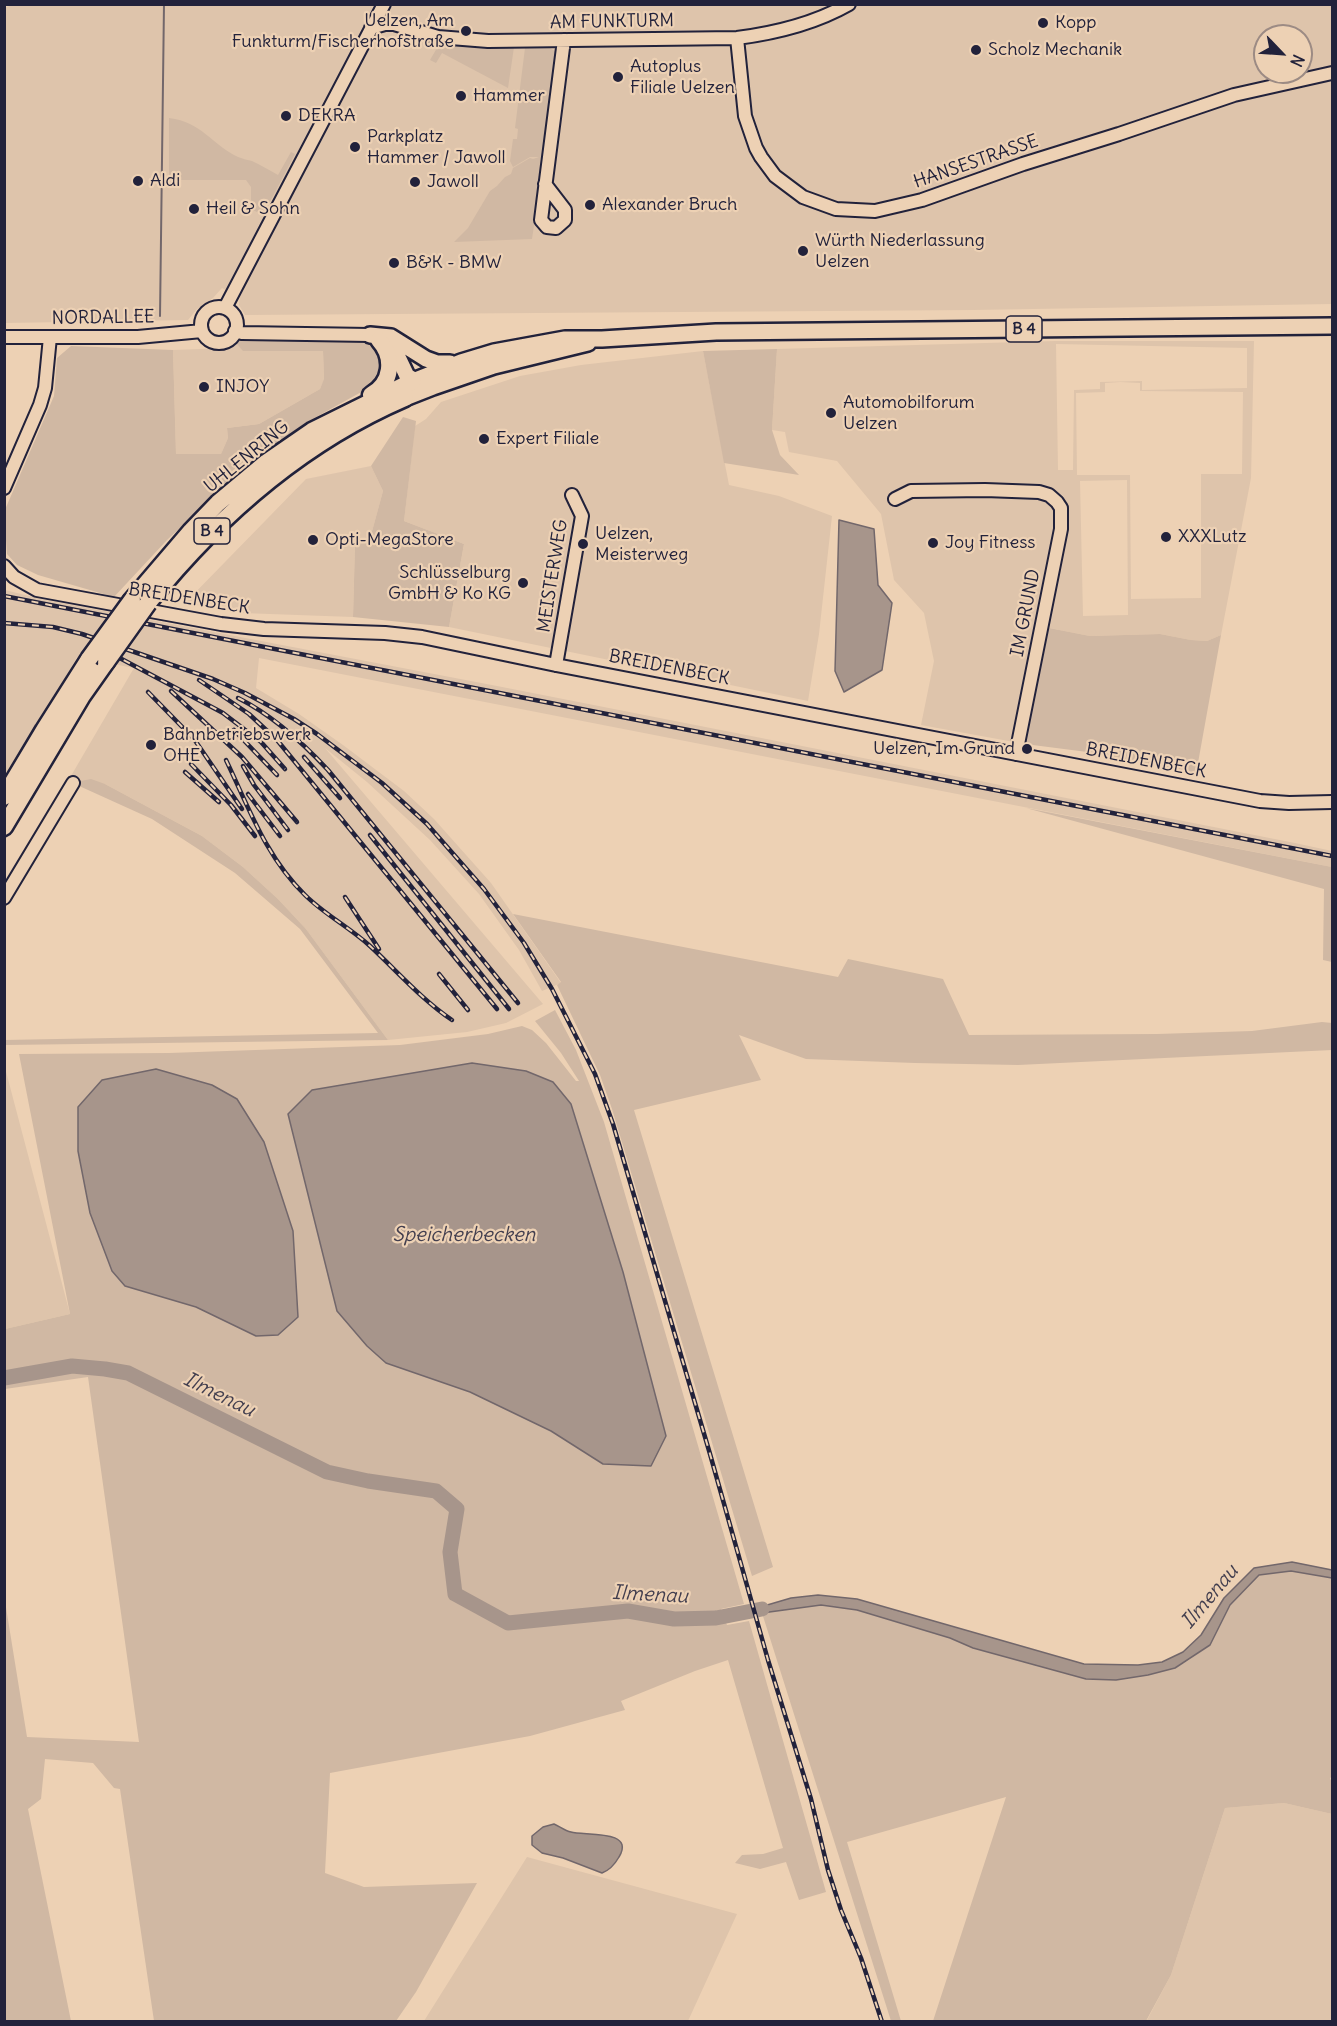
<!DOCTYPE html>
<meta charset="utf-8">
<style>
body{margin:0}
#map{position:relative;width:1337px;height:2026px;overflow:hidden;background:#edd1b4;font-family:Delius,sans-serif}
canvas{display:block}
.frame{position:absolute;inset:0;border:6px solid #22223b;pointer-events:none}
.north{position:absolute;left:1253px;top:24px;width:60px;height:60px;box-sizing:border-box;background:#edd1b4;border:2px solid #9c8b84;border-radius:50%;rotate:115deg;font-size:16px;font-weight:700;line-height:24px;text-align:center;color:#22223b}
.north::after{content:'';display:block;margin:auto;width:21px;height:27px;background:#22223b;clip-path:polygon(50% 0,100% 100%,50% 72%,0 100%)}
</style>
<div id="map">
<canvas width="1337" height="2026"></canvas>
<div class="frame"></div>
<div class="north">N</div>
</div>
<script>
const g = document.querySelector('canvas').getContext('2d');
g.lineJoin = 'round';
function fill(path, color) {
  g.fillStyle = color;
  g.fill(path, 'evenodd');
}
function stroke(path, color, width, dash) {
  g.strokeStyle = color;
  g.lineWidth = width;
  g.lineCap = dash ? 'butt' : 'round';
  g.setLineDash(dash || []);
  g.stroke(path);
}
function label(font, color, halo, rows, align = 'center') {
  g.font = font + ' Delius,sans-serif';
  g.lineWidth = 4.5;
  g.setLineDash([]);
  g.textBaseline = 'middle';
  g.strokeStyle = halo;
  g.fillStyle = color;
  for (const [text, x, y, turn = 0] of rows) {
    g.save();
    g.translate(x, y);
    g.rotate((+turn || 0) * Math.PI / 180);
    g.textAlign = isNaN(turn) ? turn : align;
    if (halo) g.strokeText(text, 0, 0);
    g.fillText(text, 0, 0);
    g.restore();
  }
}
const built = new Path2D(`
 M15,4L1332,5V304L973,310L245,315L239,305L240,297L222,288L213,298L197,309L188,320L5,323L4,8ZM1265,36H1301V72H1265Z
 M1055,341H1254L1251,478L1221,635L1207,641L1191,640L1160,634L1090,636L1049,628L1025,744L921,725L934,661L924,613L894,580L881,514L837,461L789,452L785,432L772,430L777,349ZM1056,344L1247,348V388L1142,390V381L1100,382V389L1074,390L1073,470H1058ZM1120,382L1140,383V391L1243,392L1242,474H1201V598L1131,599L1130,475H1077L1076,393L1105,392V383ZM1127,480L1128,615L1083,616L1080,481Z
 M236,343L244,351H323L324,380L320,389L259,424L227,428L228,438L221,454H176L173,350L230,348Z
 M703,351L729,485L779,496L832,516L819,634L808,701L449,627L464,544L404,521L415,426L426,419L441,402L520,376L581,365Z
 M371,466L383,491L371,535L355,544L353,617L242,613L185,603L306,479Z
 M5,590L41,599L497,686L1295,843L1332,851V867L259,658L256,688L299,714L343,745L404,791L434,819L491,883L561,983L542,991L519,950L479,894L430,840L367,782L325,748L543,1004L506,1023L467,1032L388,1040L306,929L278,899L243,867L202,836L105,784L77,785L68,781L134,668L77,657L5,785Z
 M4,1064L70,1314L5,1329H4Z
 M1284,1803L1332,1814V2021L1146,2022L1171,1975L1225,1808Z
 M527,1857L737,1914L688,2021H424Z`);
const green = new Path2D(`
 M440,43L514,47L508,88L442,53L436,63L430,60Z
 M545,45L555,51L557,58L543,161L540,159L543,163L532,239L454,242L468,228L490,191L497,186L505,177L511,174L513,168L530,158L533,159L539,157H530L513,167L510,161L513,139H517L518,129L515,128L525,48Z
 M169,118C202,122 211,144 238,157C243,159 248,160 252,161C261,165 269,170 278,175L291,152L295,154L263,215L251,209V187L246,180H169Z
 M244,338L354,340L375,347L381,353L383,369L374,385L307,422L249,463L167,540L114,597L38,575L17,565L7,554L4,512L54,396L57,358L71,346L173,350L176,454H221L228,438L227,428L259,424L320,389L324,379L323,351H243L236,343Z
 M777,349L772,430L780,455L799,475L724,463L703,351Z
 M403,417L416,421L404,521L464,544L449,627L353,617L355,544L371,535L383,491L371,466Z
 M1049,628L1090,636L1160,634L1191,640L1207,641L1221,635L1196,774L1095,753L1025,744Z
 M91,779L105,784L202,836L243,867L278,899L306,929L388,1040L5,1045L4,1040L378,1033L300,929L235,873L152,819L77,785L81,781Z
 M1026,808L1332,867V962L1323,960L1324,889Z
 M513,914L838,977L848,959L943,979L969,1035L1157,1034L1252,1031L1322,1022L1332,1023V1050L1018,1065L915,1063L806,1059L739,1035L761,1080L634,1110L773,1567L752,1576L612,1109L600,1075L557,985L561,982Z
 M555,1010L576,1050L604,1122L744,1604L721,1609L727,1625L749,1621L826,1892L799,1900L786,1862L760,1869L735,1863L742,1855L763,1854L783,1848L728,1660L695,1671L621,1701L625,1710L530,1736L330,1773L325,1873L364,1887L477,1883L416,1992L396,2021H154L120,1789L114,1788L93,1763L45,1759L41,1799L28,1809L71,2021H5L4,1595L27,1737L139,1742L88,1377L5,1389V1329L70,1314L19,1054L169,1053L400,1045L488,1034L522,1026L532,1030L546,1043L576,1081H579L561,1053L535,1021ZM354,1083L571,1104L623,1272L666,1436L603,1464L551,1431L470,1392L386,1363L298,1150L288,1115L312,1090ZM125,1286L298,1317L256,1336L196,1307Z
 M1291,1571L1332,1578V1777L1330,1778L1332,1783V1814L1284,1803L1225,1808L1171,1975L1146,2021H933L1006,1797L847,1842L901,2021H891L762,1613L821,1605L857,1610L950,1638L973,1648L1086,1679L1116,1680L1175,1668L1189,1660L1210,1645L1230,1605L1259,1575Z`);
const water = new Path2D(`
 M839,520L874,529L878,585L892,603L882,670L844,692L835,671Z
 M472,1063L526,1071L553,1082L571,1104L623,1272L666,1436L651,1466L603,1464L551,1431L470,1392L386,1363L367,1346L337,1311L288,1114L312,1090Z
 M156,1069L212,1085L237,1099L264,1142L293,1231L298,1317L278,1335L256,1336L196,1307L125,1286L112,1271L90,1213L78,1151V1107L102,1080Z
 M1292,1562L1332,1570V1578L1291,1571L1259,1575L1230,1605L1210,1645L1175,1668L1148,1675L1116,1680L1086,1679L973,1648L950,1638L857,1610L821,1605L762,1613H740L791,1598L818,1595L857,1599L1084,1664L1138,1665L1162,1662L1183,1652L1201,1635L1224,1598L1254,1568Z
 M554,1824C559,1826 565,1831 571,1832C584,1836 636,1829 619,1857C615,1864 610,1870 602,1873L563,1858L542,1853L532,1845V1836L543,1827Z`);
const stream = new Path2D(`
 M160,316L164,4`);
const river = new Path2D(`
 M4,1378L72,1366L105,1369L128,1373L327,1472L368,1481L436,1491L457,1509L450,1552L455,1594L508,1623L628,1611L674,1619L716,1618L762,1609`);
const minor = new Path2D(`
 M371,28L385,24H394L438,37L488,41L737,38C776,33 814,24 849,4
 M737,38L745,116L756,148L761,157L775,176L803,197L836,209L875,211L922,200L1023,164L1119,134L1234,95L1332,73
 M545,184L565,210V220L556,228L547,227L541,220L543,204L564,40
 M201 325a18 18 0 1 1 36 0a18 18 0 1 1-36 0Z
 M225,308L384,4
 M235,331L242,333L370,335
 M4,337H138L202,331
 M4,488L40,405L45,388L50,337
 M895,499L911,491L985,490L1039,492L1049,495L1057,502L1061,508V529L1016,754
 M4,566L14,577L37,590L221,624L264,629L385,633L422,637L556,665L1260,801L1289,803L1332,802
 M556,665L582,516L572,495
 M4,898L73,783`);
const major = new Path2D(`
 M370,335L391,337L426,359L437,363H450
 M380,341L397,355L407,376L422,385
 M413,381L461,362L494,352L565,339H602L716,332L1332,326
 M405,398L433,387L494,366L588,343`);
const highway = new Path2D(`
 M371,395C392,383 395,358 379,340
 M132,600L191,531L218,503L267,462L312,431L413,381
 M148,603C217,517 303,442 405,398
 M4,797L44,730L89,659
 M4,827L82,696L106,662`);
const rail = new Path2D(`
 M4,596L1332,856
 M4,623L53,627L82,634L213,679L245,693L294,719L317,734L382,783L427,824L484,889L524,943L552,989L595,1074L613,1124L710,1454L768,1660L811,1799L828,1870L841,1910L861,1958L882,2022
 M99,647L223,713L261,742L285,769
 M199,680L249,714L277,740L497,1009
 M171,691L242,757L297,822
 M148,692L194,739L242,809
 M238,698C272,715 302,742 328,770L518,1003
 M234,730L277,775
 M304,757L340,798
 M226,760C249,808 266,857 305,895C324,914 349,927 370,946C397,971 421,999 452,1020
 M191,764L231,805L255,836
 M243,766L254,785L288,830
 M185,772L219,802
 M248,794L280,836
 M370,835L509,1009
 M345,897L379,949
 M439,974L468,1010`);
const highwayBridge = new Path2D(`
 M89,659L132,600
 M106,662L148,603`);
const markers = [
 [1043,23,6,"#22223b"],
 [466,31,6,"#22223b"],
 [976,50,6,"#22223b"],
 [618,77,6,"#22223b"],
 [461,96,6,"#22223b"],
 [286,116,6,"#22223b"],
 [355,147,6,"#22223b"],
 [138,181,6,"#22223b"],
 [415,182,6,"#22223b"],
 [590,205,6,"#22223b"],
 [194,209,6,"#22223b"],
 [803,251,6,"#22223b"],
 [394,263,6,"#22223b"],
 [204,387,6,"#22223b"],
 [831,413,6,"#22223b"],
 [484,439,6,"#22223b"],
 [1166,537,6,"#22223b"],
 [313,540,6,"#22223b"],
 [933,543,6,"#22223b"],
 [583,544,6,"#22223b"],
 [523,583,6,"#22223b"],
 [151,745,6,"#22223b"],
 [1027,749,6,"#22223b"]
];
const shields = [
 [1024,329,36],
 [212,531,36]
];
const shieldNames = [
 ["B 4",1024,329],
 ["B 4",212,531]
];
const poiNames = [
 ["Uelzen, Am",454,21,"right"],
 ["Funkturm/Fischerhofstraße",454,42,"right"],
 ["Kopp",1055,23],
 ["Scholz Mechanik",988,50],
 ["Autoplus",630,67],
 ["Filiale Uelzen",630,88],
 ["Hammer",473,96],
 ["DEKRA",298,116],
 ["Parkplatz",367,137],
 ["Hammer / Jawoll",367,158],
 ["Aldi",150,181],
 ["Jawoll",427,182],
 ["Alexander Bruch",602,205],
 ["Heil & Sohn",206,209],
 ["Würth Niederlassung",815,241],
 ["Uelzen",815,262],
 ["B&K - BMW",406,263],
 ["INJOY",216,387],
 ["Automobilforum",843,403],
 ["Uelzen",843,424],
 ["Expert Filiale",496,439],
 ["Uelzen,",595,534],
 ["Meisterweg",595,555],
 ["XXXLutz",1178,537],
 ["Opti-MegaStore",325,540],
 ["Joy Fitness",945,543],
 ["Schlüsselburg",511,573,"right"],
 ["GmbH & Ko KG",511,594,"right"],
 ["Bahnbetriebswerk",163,735],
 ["OHE",163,756],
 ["Uelzen, Im Grund",1015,749,"right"]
];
const streetNames = [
 ["AM FUNKTURM",612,22,-1],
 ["HANSESTRASSE",976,162,-19],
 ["NORDALLEE",103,318,-1],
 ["UHLENRING",247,457,-39],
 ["MEISTERWEG",553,576,-81],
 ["BREIDENBECK",189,599,9],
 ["IM GRUND",1026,613,-79],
 ["BREIDENBECK",669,668,11],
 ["BREIDENBECK",1146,761,11]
];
const waterNames = [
 ["Speicherbecken",464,1235],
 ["Ilmenau",219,1395,26],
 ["Ilmenau",650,1595,3],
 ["Ilmenau",1210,1597,-50]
];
fill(built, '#dec4ab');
fill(green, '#d0b8a3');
fill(water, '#a7958b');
stroke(water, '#72676b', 1.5);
stroke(stream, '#72676b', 2);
stroke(river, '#a7958b', 15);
stroke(minor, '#22223b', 16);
stroke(major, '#22223b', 20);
stroke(highway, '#22223b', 21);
stroke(minor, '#edd1b4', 12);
stroke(major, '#edd1b4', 15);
stroke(highway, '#edd1b4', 16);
stroke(rail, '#22223b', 4.5);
stroke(rail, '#edd1b4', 2, [7]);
stroke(highwayBridge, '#22223b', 21, []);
stroke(highwayBridge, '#edd1b4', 16);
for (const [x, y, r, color] of markers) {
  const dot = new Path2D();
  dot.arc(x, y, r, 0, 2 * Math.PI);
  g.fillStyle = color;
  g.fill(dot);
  stroke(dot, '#edd1b4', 2);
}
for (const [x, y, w] of shields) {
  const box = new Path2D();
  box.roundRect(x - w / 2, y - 13, w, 26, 4.5);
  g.fillStyle = '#edd1b4';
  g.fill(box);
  stroke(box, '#22223b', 1.5);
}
label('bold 16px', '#22223b', null, shieldNames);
label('18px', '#22223b', '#edd1b4', poiNames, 'left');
label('18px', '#22223b', '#edd1b4', streetNames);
label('italic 20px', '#433f4f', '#edd1b4', waterNames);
</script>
